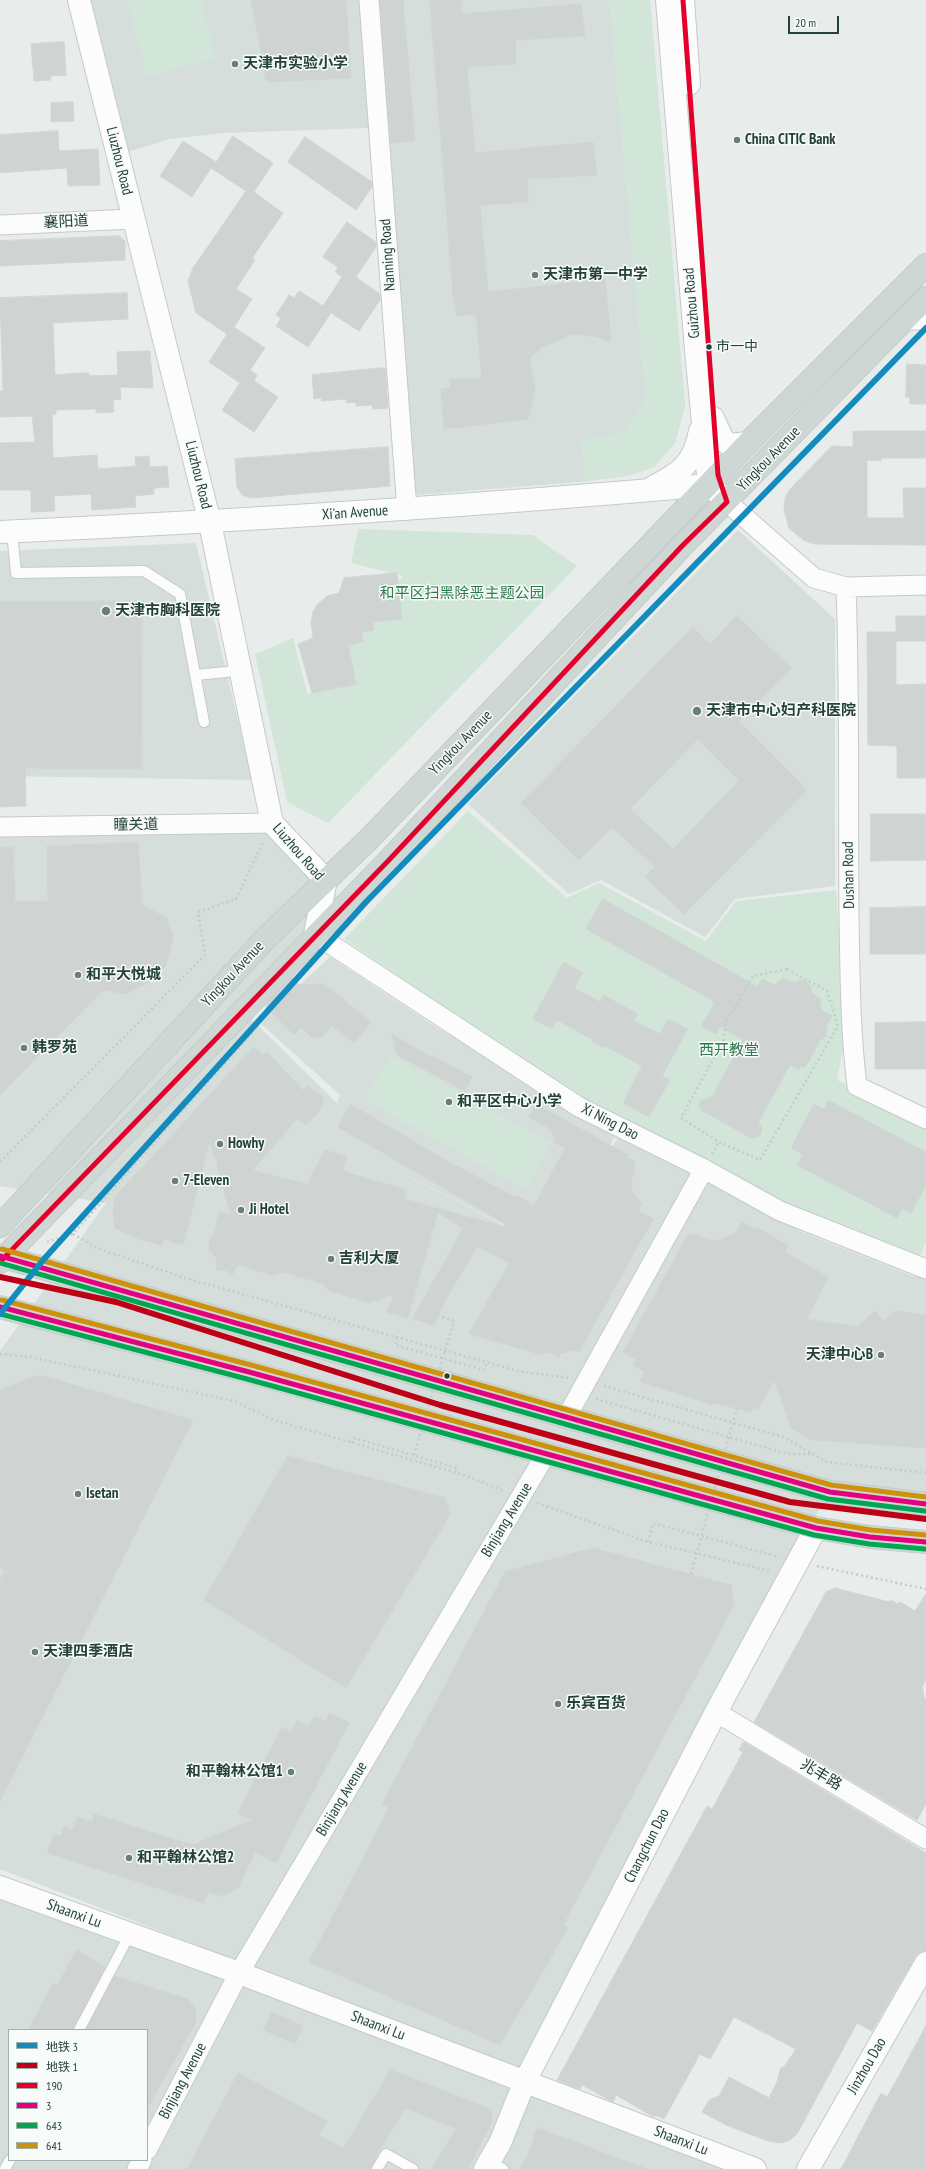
<!DOCTYPE html>
<meta charset="utf-8">
<style>
body{margin:0}
#map{position:relative;width:926px;height:2169px;overflow:hidden;background:#e8edeb;font-family:"PT Sans Narrow","Noto Sans SC",sans-serif}
canvas{display:block}
.legend{position:absolute;left:8px;top:2029px;width:140px;height:132px;box-sizing:border-box;background:#f7fbf9;border:1px solid #a3b1ad;margin:0;padding:5px 7px;list-style:none;font-size:12px;color:#24423a}
.legend li{display:flex;align-items:center;gap:8px;height:20px}
.legend b{width:20px;border:1px solid #a3b1ad}
.scale{position:absolute;left:788px;top:16px;width:51px;height:18px;box-sizing:border-box;border:2px solid #24423a;border-top:0;padding-left:5px;font-size:12px;line-height:14px;white-space:nowrap;color:#24423a;-webkit-text-stroke:3px #f7fbf9;paint-order:stroke}
</style>
<div id="map">
<canvas width="926" height="2169"></canvas>
<ul class="legend">
<li><b style="height:5px;background:#128bbe"></b>地铁 3</li>
<li><b style="height:5px;background:#bd0016"></b>地铁 1</li>
<li><b style="height:5px;background:#e4002b"></b>190</li>
<li><b style="height:5px;background:#e5007d"></b>3</li>
<li><b style="height:5px;background:#00a651"></b>643</li>
<li><b style="height:5px;background:#cd920c"></b>641</li>
</ul>
<div class="scale">20 m</div>
</div>
<script>
const g = document.querySelector('canvas').getContext('2d');
g.lineJoin = 'round';
function fill(path, color) {
  g.fillStyle = color;
  g.fill(path, 'evenodd');
}
function stroke(path, color, width, dash) {
  g.strokeStyle = color;
  g.lineWidth = width;
  g.lineCap = dash ? 'butt' : 'round';
  g.setLineDash(dash || []);
  g.stroke(path);
}
function label(font, color, halo, rows, align = 'center') {
  g.font = font + ' "PT Sans Narrow","Noto Sans SC",sans-serif';
  g.lineWidth = 3;
  g.setLineDash([]);
  g.textBaseline = 'middle';
  g.strokeStyle = halo;
  g.fillStyle = color;
  for (const [text, x, y, turn = 0] of rows) {
    g.save();
    g.translate(x, y);
    g.rotate((+turn || 0) * Math.PI / 180);
    g.textAlign = isNaN(turn) ? turn : align;
    if (halo) g.strokeText(text, 0, 0);
    g.fillText(text, 0, 0);
    g.restore();
  }
}
const built = new Path2D(`
 M90,0H361L370,128L224,133L170,139L125,153Z
 M375,0H650L685,406L675,443L654,467L628,476L581,482L415,495Z
 M738,530L835,619V886L735,899L705,937L601,880L569,894L468,804Z
 M196,543L252,780L0,776V551Z
 M267,820L339,898L237,1005L337,1103L340,1095L259,1022L330,957L436,1027L616,1134L554,1250L325,1134L554,1251L619,1135L802,1232L913,1276L926,1278V1498L879,1493L819,1510L709,1713L523,2072L0,1869V1351L106,1203L0,1186V825Z
 M0,1898L517,2083L742,2169H0ZM9,2030H147V2160H9Z`);
const green = new Path2D(`
 M127,0H201L216,58L147,76Z
 M609,0H650L685,406L675,443L654,467L628,476L581,482L584,471L581,440L624,432L645,399Z
 M358,529L533,535L577,566L328,823L287,802L255,654L293,638L308,695L403,576L351,563Z
 M468,811L567,898L599,883L706,941L736,901L836,890L846,1034L837,1080L926,1126V1242L918,1261L782,1205L583,1102L344,939Z
 M390,1055L551,1143L525,1189L365,1100Z`);
const building = new Path2D(`
 M251,0H346L351,78L267,82Z
 M380,0H403L415,141L391,143Z
 M430,0H461L462,14L581,4L585,36L516,40V64L467,67L475,153L593,142L597,175L528,179V202L480,205L488,292L605,279L611,341L593,336L573,334L542,347L530,358L535,392L528,419L444,429L441,389L451,388L450,379L482,378L476,314L457,316L453,295Z
 M64,42L66,75L50,76L51,80L34,81L31,44Z
 M73,102L74,121L51,122V103Z
 M58,131L59,151L98,149L100,185L68,186L67,168L0,173V135Z
 M233,136L273,163L254,192L283,213L252,258L255,260L236,289L252,299L234,327L265,348L250,370L257,375L254,381L278,397L254,432L222,410L240,383L209,362L227,334L196,313L188,281L193,268L246,191L211,168L192,197L160,176L183,141L216,162Z
 M305,137L372,182V187L356,210L288,162Z
 M347,222L376,242V247L356,277L380,294V300L359,331L331,313L308,347L276,326L281,318L276,315L289,295L294,298L299,291L323,306L342,277L335,272L338,267L323,257Z
 M119,236L125,241V260L0,266V241Z
 M127,293L128,319L53,323L55,375L79,373H89V376L118,375L117,352L150,351L153,388L120,387L121,399L113,400L114,412L96,413V409L56,410V414L52,415L53,458L97,455L98,469L136,466L135,457L149,456L150,467L167,466L169,487L154,488V494L135,496L136,507L92,510L91,494L54,496L55,511L31,512V490H0V443L35,442L32,416L0,417V391H3L0,298Z
 M907,364L926,365V404H910V397H906Z
 M379,368H385L388,408L373,409L372,405L356,406V402L347,403L346,399L322,401L321,398L314,399L312,375Z
 M861,431H926V458H881V461L867,460V518H904L903,488H926V545L814,544L803,540L789,528L784,510L785,498L790,489L832,446L853,447V432Z
 M388,447L390,486L251,498L242,495L237,487L235,459Z
 M397,573L402,619L373,622L374,630L362,632L363,642L348,645L356,684L312,693L298,644L313,638L311,623L313,612L317,605L327,596L339,593L344,578Z
 M0,601H142L141,769L25,768L26,806L0,807Z
 M737,616L791,668L739,721L807,790L684,914L645,877L655,867L612,827L579,860L521,803L693,627L710,644ZM698,739L739,781L673,849L630,809Z
 M896,616H926V641H896V685L926,684V778H897V746L868,745L867,632H896Z
 M871,814H926V860L871,861Z
 M138,843L142,905L167,918L173,938L166,966L145,984L126,994L103,990L0,1095V847H13L15,901H48L47,846Z
 M603,899L758,987L762,979L774,985L783,978L795,983L801,980L806,981L810,986L812,993L820,999L821,1010L832,1016L827,1024L826,1037L820,1040L805,1068L801,1066L799,1070L790,1065L758,1123L762,1128L761,1134L758,1137L751,1138L701,1110L700,1107V1101L712,1097L743,1040L720,1027L716,1034L701,1026L715,1002L586,929Z
 M926,907V954H870V908Z
 M564,962L583,973L574,988L600,1002L603,995L638,1014L634,1021L660,1034L668,1019L688,1029L662,1076L670,1080L649,1117L623,1103L642,1066L605,1046L604,1048L592,1042L593,1040L557,1020L552,1029L533,1019Z
 M292,978L300,985L324,984L371,1022L354,1043L332,1025L322,1037L312,1038L301,1027L294,1035L265,1006Z
 M926,1022V1069H875V1023Z
 M392,1034L430,1057L431,1055L472,1077L465,1091L397,1055Z
 M254,1047L263,1055L267,1052L304,1091L308,1086L324,1097L321,1109L306,1125L297,1119L253,1170L310,1185L309,1180L325,1150L347,1156L342,1171L407,1190L404,1199L504,1227L506,1224L338,1127L350,1104L451,1163L515,1197L518,1196L534,1206L565,1148L555,1143L552,1130L529,1117L536,1104L628,1155L626,1157L636,1162L631,1183L632,1191L642,1203L638,1211L653,1219L579,1352L575,1350L560,1354L558,1357L550,1352L542,1355L469,1334L509,1263L477,1246L443,1305L434,1325L412,1319L463,1229L438,1212L408,1318L386,1312L395,1294L369,1303L327,1290L328,1288L325,1287V1284L282,1272L281,1274L278,1273L276,1276L238,1265L232,1275L226,1270L217,1271L216,1257L209,1251L210,1237L213,1236L220,1211L231,1215L217,1166L218,1160L215,1159L210,1141L183,1245L164,1239L162,1245L139,1239L115,1228L113,1211L115,1197Z
 M828,1100L926,1152V1185L911,1213L902,1208L897,1218L797,1165L803,1154L791,1148L814,1104L824,1109Z
 M742,1222L756,1230L757,1228L789,1246L785,1251L786,1253L828,1277L807,1319L857,1327L875,1311L884,1321L895,1311L926,1315V1448L812,1440L792,1429L774,1380L757,1410L753,1408L750,1412L720,1404H711L640,1382L645,1371L633,1365L636,1359L623,1352L689,1233L709,1240H721L736,1232Z
 M40,1375L193,1420L0,1801V1580L5,1570L0,1568V1390Z
 M288,1456L445,1498L450,1515L346,1688L204,1600Z
 M593,1548L731,1585L734,1605L563,1925L568,1928L500,2045L309,1962L389,1808L382,1804L505,1572Z
 M835,1588L889,1602L891,1600L898,1604L900,1602L915,1611L926,1594V1680L922,1686L924,1697L926,1699V1804L917,1820L754,1722L826,1592Z
 M330,1713L349,1723L276,1863L255,1852L238,1888L222,1896L208,1892L204,1903L47,1853L54,1834L61,1836L64,1826L73,1830L77,1817L92,1822L94,1814L192,1845L252,1820L238,1813L282,1727L291,1732L297,1720L309,1726L314,1716L325,1721Z
 M744,1742L926,1853V1951L920,1952L915,1957L872,2031L857,2023L797,2134L790,2140L782,2143L768,2141L726,2125L702,2112L709,2100L719,2096L729,2077L769,2098L777,2082L781,2067H784L796,2049L734,2017L710,2059L700,2054L664,2119L656,2115L654,2117L616,2095L613,2102L582,2085L580,2089L557,2080L707,1806L712,1809L743,1752L739,1750Z
 M77,1950L105,1967L73,2030H28L53,1983L57,1985Z
 M115,1976L187,1999L196,2009V2022L147,2109V2030H86Z
 M272,2012L303,2026L295,2044L264,2030Z
 M926,2026V2169H841L881,2093L887,2097Z
 M391,2070L487,2108L491,2111L492,2122L468,2169H432L456,2128L405,2108L377,2154L371,2169H187L238,2073L327,2121L319,2135L343,2149Z
 M538,2128L644,2168V2169H519L527,2157L534,2138V2135Z`);
const path = new Path2D(`
 M787,969L827,991L838,1026L760,1160L719,1142L681,1118L724,1039L726,1022L753,976Z
 M712,1154L719,1142
 M0,1162L205,955L198,912L236,899L263,842
 M73,1234L97,1248L188,1279L518,1371L568,1378
 M47,1242L73,1234L253,1032
 M397,1337L395,1345L484,1370L487,1362
 M0,1354L31,1357L234,1401L274,1420L464,1475L504,1491
 M604,1386L783,1437L827,1462L926,1473
 M596,1399L788,1454H812
 M352,1443L354,1438L457,1468L455,1473
 M537,1503L648,1542L771,1571
 M648,1542L653,1523L779,1557
 M817,1566L926,1589`);
const lane = new Path2D(`
 M12,532L16,573L144,571L180,594L204,722
 M195,675L227,672L240,668
 M79,2030L130,1934
 M489,2162L503,2169
 M5,2169L10,2160
 M377,2169L386,2154L413,2169`);
const street = new Path2D(`
 M369,0L407,510
 M0,225L133,219
 M905,320H926
 M727,502L814,578L846,587L926,585
 M846,587C850,697 848,806 849,917C850,973 850,1029 857,1086L926,1119
 M0,827L272,823
 M315,934L579,1107L704,1169L780,1211L926,1269
 M566,1418L704,1169
 M716,1712L926,1839
 M147,2150L239,1973L546,1454
 M137,2169L142,2160`);
const secondary = new Path2D(`
 M79,0L210,523L272,823L326,880L315,934
 M667,0L696,350L709,485L719,494
 M683,0L689,84
 M713,418L723,440L730,445L748,443
 M653,487C682,472 694,463 700,431
 M0,532C237,521 473,506 709,485
 M0,1887L239,1973L755,2169
 M485,2169L500,2143L525,2081L716,1712L816,1528
 M808,2169L926,1963`);
const primary = new Path2D(`
 M0,1226L267,937L369,839L748,443L926,265
 M0,1256L830,1492L926,1504
 M0,1262L389,860L683,545L926,298
 M0,1307L249,1372L816,1528L870,1537L926,1542`);
const pathBridge = new Path2D(`
 M414,1455L454,1321L439,1316
 M691,1574L737,1408`);
const bus1 = new Path2D(`
 M0,1262L389,860L683,545L727,502L718,475L683,0`);
const bus2 = new Path2D(`
 M0,1256L830,1492L926,1504
 M0,1307L249,1372L816,1528L870,1537L926,1542`);
const bus3 = new Path2D(`
 M0,1263L828,1499L925,1511
 M0,1314L247,1379L814,1535L869,1544L925,1549`);
const bus4 = new Path2D(`
 M2,1249L831,1485L926,1497
 M2,1300L251,1365L818,1521L871,1530L926,1535`);
const metro1 = new Path2D(`
 M0,1314L44,1259L366,902L926,328`);
const metro2 = new Path2D(`
 M0,1277L116,1302L440,1405L790,1502L926,1519`);
const markers = [
 [235,64,4,"#697e78"],
 [737,140,4,"#697e78"],
 [535,275,4,"#697e78"],
 [709,347,3.5,"#24423a"],
 [106,611,5,"#697e78"],
 [697,711,5,"#697e78"],
 [78,975,4,"#697e78"],
 [24,1048,4,"#697e78"],
 [449,1102,4,"#697e78"],
 [220,1144,4,"#697e78"],
 [175,1181,4,"#697e78"],
 [241,1210,4,"#697e78"],
 [331,1259,4,"#697e78"],
 [881,1355,4,"#697e78"],
 [447,1376,3.5,"#24423a"],
 [78,1494,4,"#697e78"],
 [35,1652,4,"#697e78"],
 [558,1704,4,"#697e78"],
 [291,1772,4,"#697e78"],
 [129,1858,4,"#697e78"]
];
const busNames = [
 ["市一中",716,347]
];
const poiNames = [
 ["天津市实验小学",243,64],
 ["China CITIC Bank",745,140],
 ["天津市第一中学",543,275],
 ["天津市胸科医院",115,611],
 ["天津市中心妇产科医院",706,711],
 ["和平大悦城",86,975],
 ["韩罗苑",32,1048],
 ["和平区中心小学",457,1102],
 ["Howhy",228,1144],
 ["7-Eleven",183,1181],
 ["Ji Hotel",249,1210],
 ["吉利大厦",339,1259],
 ["天津中心B",873,1355,"right"],
 ["Isetan",86,1494],
 ["天津四季酒店",43,1652],
 ["乐宾百货",566,1704],
 ["和平翰林公馆1",283,1772,"right"],
 ["和平翰林公馆2",137,1858]
];
const streetNames = [
 ["Liuzhou Road",119,161,76],
 ["襄阳道",66,222,-3],
 ["Nanning Road",388,255,-94],
 ["Guizhou Road",692,303,-95],
 ["Yingkou Avenue",769,459,-46],
 ["Liuzhou Road",198,475,76],
 ["Xi'an Avenue",355,513,-4],
 ["Yingkou Avenue",461,743,-46],
 ["瞳关道",136,825,-1],
 ["Liuzhou Road",298,852,49],
 ["Dushan Road",849,875,-91],
 ["Yingkou Avenue",233,974,-47],
 ["Xi Ning Dao",610,1122,27],
 ["Binjiang Avenue",507,1520,-59],
 ["兆丰路",821,1775,31],
 ["Binjiang Avenue",342,1799,-59],
 ["Changchun Dao",647,1846,-63],
 ["Shaanxi Lu",74,1914,20],
 ["Shaanxi Lu",378,2026,21],
 ["Jinzhou Dao",867,2066,-60],
 ["Binjiang Avenue",183,2081,-62],
 ["Shaanxi Lu",681,2141,21]
];
const parkNames = [
 ["和平区扫黑除恶主题公园",462,594],
 ["西开教堂",729,1051]
];
fill(built, '#d6dedb');
fill(green, '#d1e6d8');
fill(building, '#cfd4d2');
stroke(building, '#d1d6d4', 1);
stroke(lane, '#c5cac8', 12);
stroke(street, '#c5cac8', 21);
stroke(secondary, '#c3cbc8', 24);
stroke(primary, '#c3ccc9', 24);
stroke(path, '#c3ccca', 2.5, [2, 3]);
stroke(lane, '#fcfcfc', 10);
stroke(street, '#fcfcfc', 19);
stroke(secondary, '#fcfcfc', 22);
stroke(primary, '#cfd7d5', 22);
stroke(pathBridge, '#c3ccca', 2.5, [2, 3]);
stroke(bus1, '#e4002b', 5);
stroke(bus2, '#e5007d', 5);
stroke(bus3, '#00a651', 5);
stroke(bus4, '#cd920c', 5);
stroke(metro1, '#128bbe', 6);
stroke(metro2, '#bd0016', 6);
for (const [x, y, r, color] of markers) {
  const dot = new Path2D();
  dot.arc(x, y, r, 0, 2 * Math.PI);
  g.fillStyle = color;
  g.fill(dot);
  stroke(dot, '#f7fbf9', 1.5);
}
label('14px', '#24423a', '#f7fbf9', busNames, 'left');
label('bold 15px', '#24423a', '#f7fbf9', poiNames, 'left');
label('15px', '#24423a', '#f7fbf9', streetNames);
label('15px', '#2d7a4b', '#f7fbf9', parkNames);
</script>
